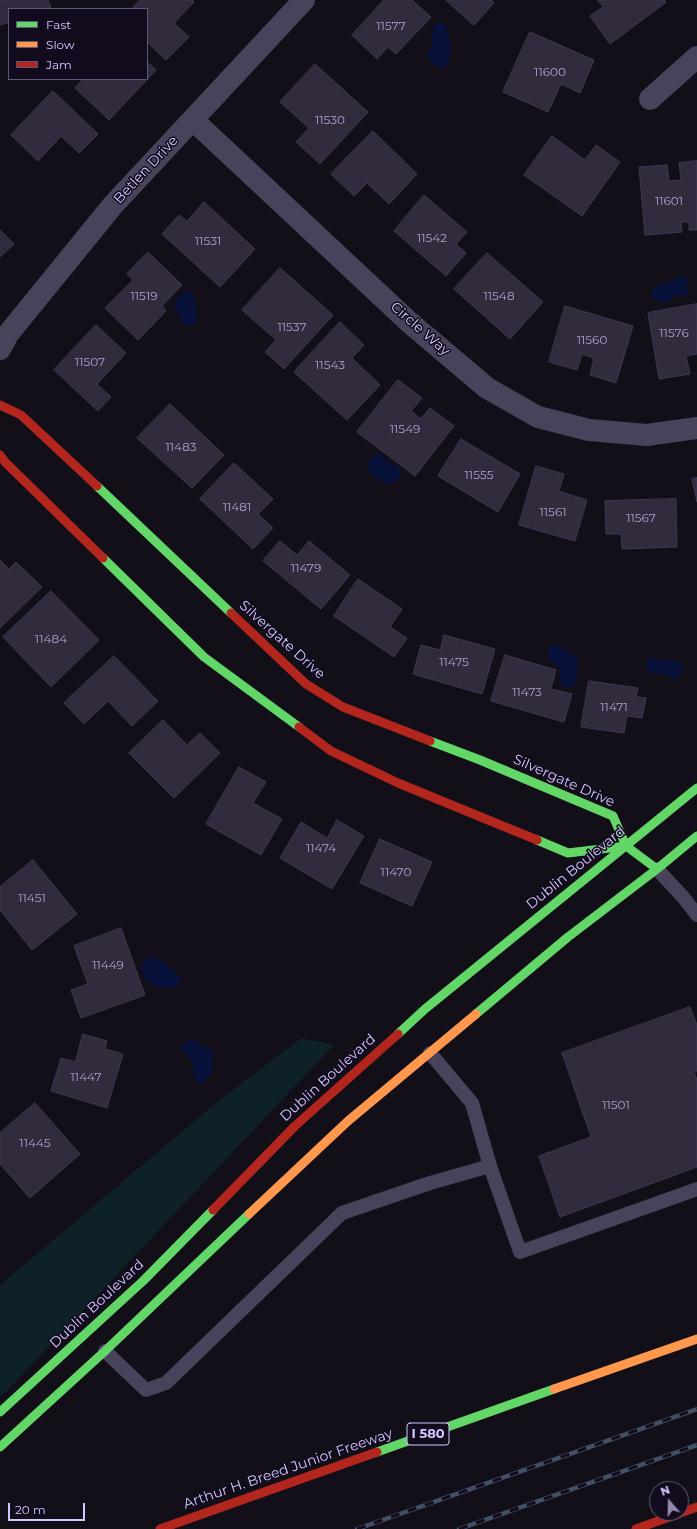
<!DOCTYPE html>
<style>
body{margin:0}
#map{position:relative;width:697px;height:1529px;overflow:hidden;background:#120f19;font-family:Montserrat,sans-serif}
canvas{display:block}
.legend{position:absolute;left:8px;top:8px;width:140px;height:72px;box-sizing:border-box;background:#110b1d;border:1px solid #605677;margin:0;padding:5px 7px;list-style:none;font-size:12px;color:#d7c7ff}
.legend li{display:flex;align-items:center;gap:8px;height:20px}
.legend b{width:20px;border:1px solid #605677}
.north{position:absolute;left:649px;top:1481px;width:40px;height:40px;box-sizing:border-box;background:#110b1d;border:1px solid #605677;border-radius:50%;rotate:340deg;font-size:11px;font-weight:700;line-height:16px;text-align:center;color:#d7c7ff}
.north::after{content:'';display:block;margin:auto;width:14px;height:18px;background:#9287ae;clip-path:polygon(50% 0,100% 100%,50% 72%,0 100%)}
.scale{position:absolute;left:8px;top:1503px;width:77px;height:18px;box-sizing:border-box;border:2px solid #d7c7ff;border-top:0;padding-left:5px;font-size:12px;line-height:14px;white-space:nowrap;color:#d7c7ff;-webkit-text-stroke:3px #110b1d;paint-order:stroke}
</style>
<div id="map">
<canvas width="697" height="1529"></canvas>
<ul class="legend">
<li><b style="height:5px;background:#63d668"></b>Fast</li>
<li><b style="height:5px;background:#ff974d"></b>Slow</li>
<li><b style="height:5px;background:#b3261e"></b>Jam</li>
</ul>
<div class="north">N</div>
<div class="scale">20 m</div>
</div>
<script>
const g = document.querySelector('canvas').getContext('2d');
g.lineJoin = 'round';
function fill(path, color) {
  g.fillStyle = color;
  g.fill(path, 'evenodd');
}
function stroke(path, color, width, dash) {
  g.strokeStyle = color;
  g.lineWidth = width;
  g.lineCap = dash ? 'butt' : 'round';
  g.setLineDash(dash || []);
  g.stroke(path);
}
function label(font, color, halo, rows, align = 'center') {
  g.font = font + ' Montserrat,sans-serif';
  g.lineWidth = 3;
  g.setLineDash([]);
  g.textBaseline = 'middle';
  g.strokeStyle = halo;
  g.fillStyle = color;
  for (const [text, x, y, turn = 0] of rows) {
    g.save();
    g.translate(x, y);
    g.rotate((+turn || 0) * Math.PI / 180);
    g.textAlign = isNaN(turn) ? turn : align;
    if (halo) g.strokeText(text, 0, 0);
    g.fillText(text, 0, 0);
    g.restore();
  }
}
const green = new Path2D(`
 M301,1038L334,1045L6,1392L0,1396V1285L217,1102Z`);
const water = new Path2D(`
 M440,23L445,24C449,32 454,57 447,65C445,67 443,68 441,69L427,57C428,52 430,51 431,47C434,40 431,33 434,25Z
 M684,276L688,280L686,288L688,290L687,295L685,297L679,294C669,302 658,308 651,294L653,288Z
 M186,289L194,295C195,304 200,320 193,326L182,324L174,302Z
 M377,454L382,455C385,458 388,462 392,464C398,468 400,467 401,475C390,491 380,481 368,471C368,462 369,459 377,454Z
 M551,645L559,646L577,658L578,667L576,684L568,688L564,687L560,680L559,667L548,658V651Z
 M648,658L681,661L682,671L676,680L669,677V675L647,672Z
 M154,957C167,964 175,969 182,982L171,988L158,987L147,981L141,969L146,960Z
 M195,1038L199,1045L211,1049L214,1054L211,1062L213,1071L205,1082L198,1084C193,1076 195,1074 193,1065C191,1059 186,1054 181,1050L183,1043Z`);
const building = new Path2D(`
 M0,0H48L51,7L45,9H9V22L0,25Z
 M140,0H192L194,2L174,23L189,37L166,60L147,42V9H132Z
 M384,0H412L431,17L396,54L388,47L377,59L352,35Z
 M446,0H491L494,3L474,25Z
 M598,0H664L666,2L610,44L590,16L603,7Z
 M530,32L594,60L580,93L561,84L548,112L503,92Z
 M147,62L156,70L109,120L75,88L83,79H147Z
 M315,64L368,112L320,164L296,142L309,128L280,102Z
 M53,91L98,134L79,153L61,136L38,161L11,135Z
 M373,131L417,174L389,204L367,183L354,196L331,174Z
 M552,136L585,160L596,145L620,162L582,216L524,175Z
 M697,161V230H689V222H681L682,232L645,235L639,167L667,165L669,181L681,180L679,163Z
 M424,195L467,232L456,244L466,253L446,276L394,231Z
 M204,202L255,249L220,287L162,234L179,215L187,221Z
 M0,230L14,244L0,257Z
 M148,252L182,285L162,306L166,311L138,340L105,308L133,280L127,274Z
 M487,253L543,302L510,339L454,289Z
 M280,268L333,315L284,369L265,352L276,340L242,310Z
 M697,304V354L686,356L690,374L659,379L648,313Z
 M565,306L633,326L616,383L590,375L594,358L582,354L577,370L549,362Z
 M340,322L364,345L352,358L380,385L347,420L294,372Z
 M96,325L126,353L97,384L111,397L98,411L54,370Z
 M398,380L422,398L411,411L421,419L430,408L454,426L415,476L357,432Z
 M170,404L224,455L192,488L137,438Z
 M461,439L520,474L498,512L438,476Z
 M234,463L273,499L258,514L273,528L253,549L200,499Z
 M536,466L564,474L559,491L587,500L575,541L519,525Z
 M697,478V502L692,479Z
 M676,499L677,547L622,549L621,534H606L605,501Z
 M280,541L297,555L309,541L350,575L321,609L263,561Z
 M0,560L9,569L16,562L42,587L0,628Z
 M358,579L402,609L390,627L407,638L394,657L334,616Z
 M51,591L99,640L51,687L3,637Z
 M444,635L495,649L482,694L413,674L421,645L440,650Z
 M505,655L556,670L551,689L572,694L564,722L491,701Z
 M114,656L158,701L132,726L108,701L84,724L64,703Z
 M589,681L638,688L636,697L646,698L642,718L627,716L624,733L581,727Z
 M163,720L187,745L200,733L220,753L174,798L129,753Z
 M239,767L266,782L253,803L282,819L261,855L206,824Z
 M337,820L364,836L332,889L280,858L301,822L327,838Z
 M380,839L432,862L412,906L360,883Z
 M33,860L77,914L32,950L0,910V887Z
 M121,928L145,995L81,1018L71,990L88,984L74,946Z
 M690,1007L697,1025V1071L694,1072L697,1080V1167L560,1217L539,1156L591,1137L562,1053Z
 M83,1034L107,1041L105,1049L123,1054L107,1108L51,1091L61,1058L75,1062Z
 M35,1103L80,1154L30,1198L0,1164V1133Z`);
const lane = new Path2D(`
 M657,869L683,897L697,915
 M430,1053L472,1103L490,1166L520,1252L697,1189
 M105,1351L146,1390L166,1383L342,1213L430,1183L490,1166`);
const street = new Path2D(`
 M650,99L697,57
 M193,120L409,322L487,388L538,417L589,430L647,435L697,428
 M0,349L8,334L113,205L304,0`);
const fast = new Path2D(`
 M97,486L231,613
 M103,558L204,657L299,727
 M430,741L480,760L613,816L626,846L657,869
 M537,840L568,853L626,846
 M476,1014L568,937L657,869L697,836
 M398,1034L425,1009L697,788
 M0,1412L143,1281L213,1210
 M0,1447L105,1351L249,1214
 M377,1452L554,1389`);
const slow = new Path2D(`
 M249,1214L348,1121L476,1014
 M554,1389L697,1339`);
const jam = new Path2D(`
 M0,405L21,415L97,486
 M0,455L5,462L103,558
 M231,613L306,684L343,707L430,741
 M299,727L331,751L398,783L537,840
 M213,1210L295,1126L398,1034
 M160,1529L377,1452
 M636,1529L697,1507`);
const rail = new Path2D(`
 M357,1529L697,1409
 M459,1529L697,1445`);
const numberNames = [
 ["11577",391,26],
 ["11600",550,72],
 ["11530",330,120],
 ["11601",669,201],
 ["11542",432,238],
 ["11531",208,241],
 ["11519",144,296],
 ["11548",499,296],
 ["11537",292,327],
 ["11576",674,333],
 ["11560",592,340],
 ["11507",90,362],
 ["11543",330,365],
 ["11549",405,429],
 ["11483",181,447],
 ["11555",479,475],
 ["11481",237,507],
 ["11561",553,512],
 ["11567",641,518],
 ["11479",306,568],
 ["11484",51,639],
 ["11475",454,662],
 ["11473",527,692],
 ["11471",614,707],
 ["11474",321,848],
 ["11470",396,872],
 ["11451",32,898],
 ["11449",108,965],
 ["11447",86,1077],
 ["11501",616,1105],
 ["11445",35,1143]
];
const shields = [
 [428,1434,42]
];
const shieldNames = [
 ["I 580",428,1434]
];
const streetNames = [
 ["Betlen Drive",146,170,-47],
 ["Circle Way",420,329,41],
 ["Silvergate Drive",282,640,42],
 ["Silvergate Drive",564,781,24],
 ["Dublin Boulevard",576,868,-39],
 ["Dublin Boulevard",328,1078,-42],
 ["Dublin Boulevard",97,1304,-43],
 ["Arthur H. Breed Junior Freeway",288,1469,-19]
];
fill(green, '#0e2126');
fill(water, '#071038');
fill(building, '#312b3d');
stroke(building, '#40384f', 1);
stroke(lane, '#48435a', 14);
stroke(street, '#48435a', 22);
stroke(fast, '#63d668', 9);
stroke(slow, '#ff974d', 9);
stroke(jam, '#b3261e', 9);
stroke(rail, '#415065', 4.5);
stroke(rail, '#110b1d', 3, [9]);
label('12px', '#aea0ce', null, numberNames);
for (const [x, y, w] of shields) {
  const box = new Path2D();
  box.roundRect(x - w / 2, y - 11, w, 22, 3);
  g.fillStyle = '#110b1d';
  g.fill(box);
  stroke(box, '#d7c7ff', 1);
}
label('bold 13px', '#d7c7ff', null, shieldNames);
label('14px', '#d7c7ff', '#110b1d', streetNames);
</script>
